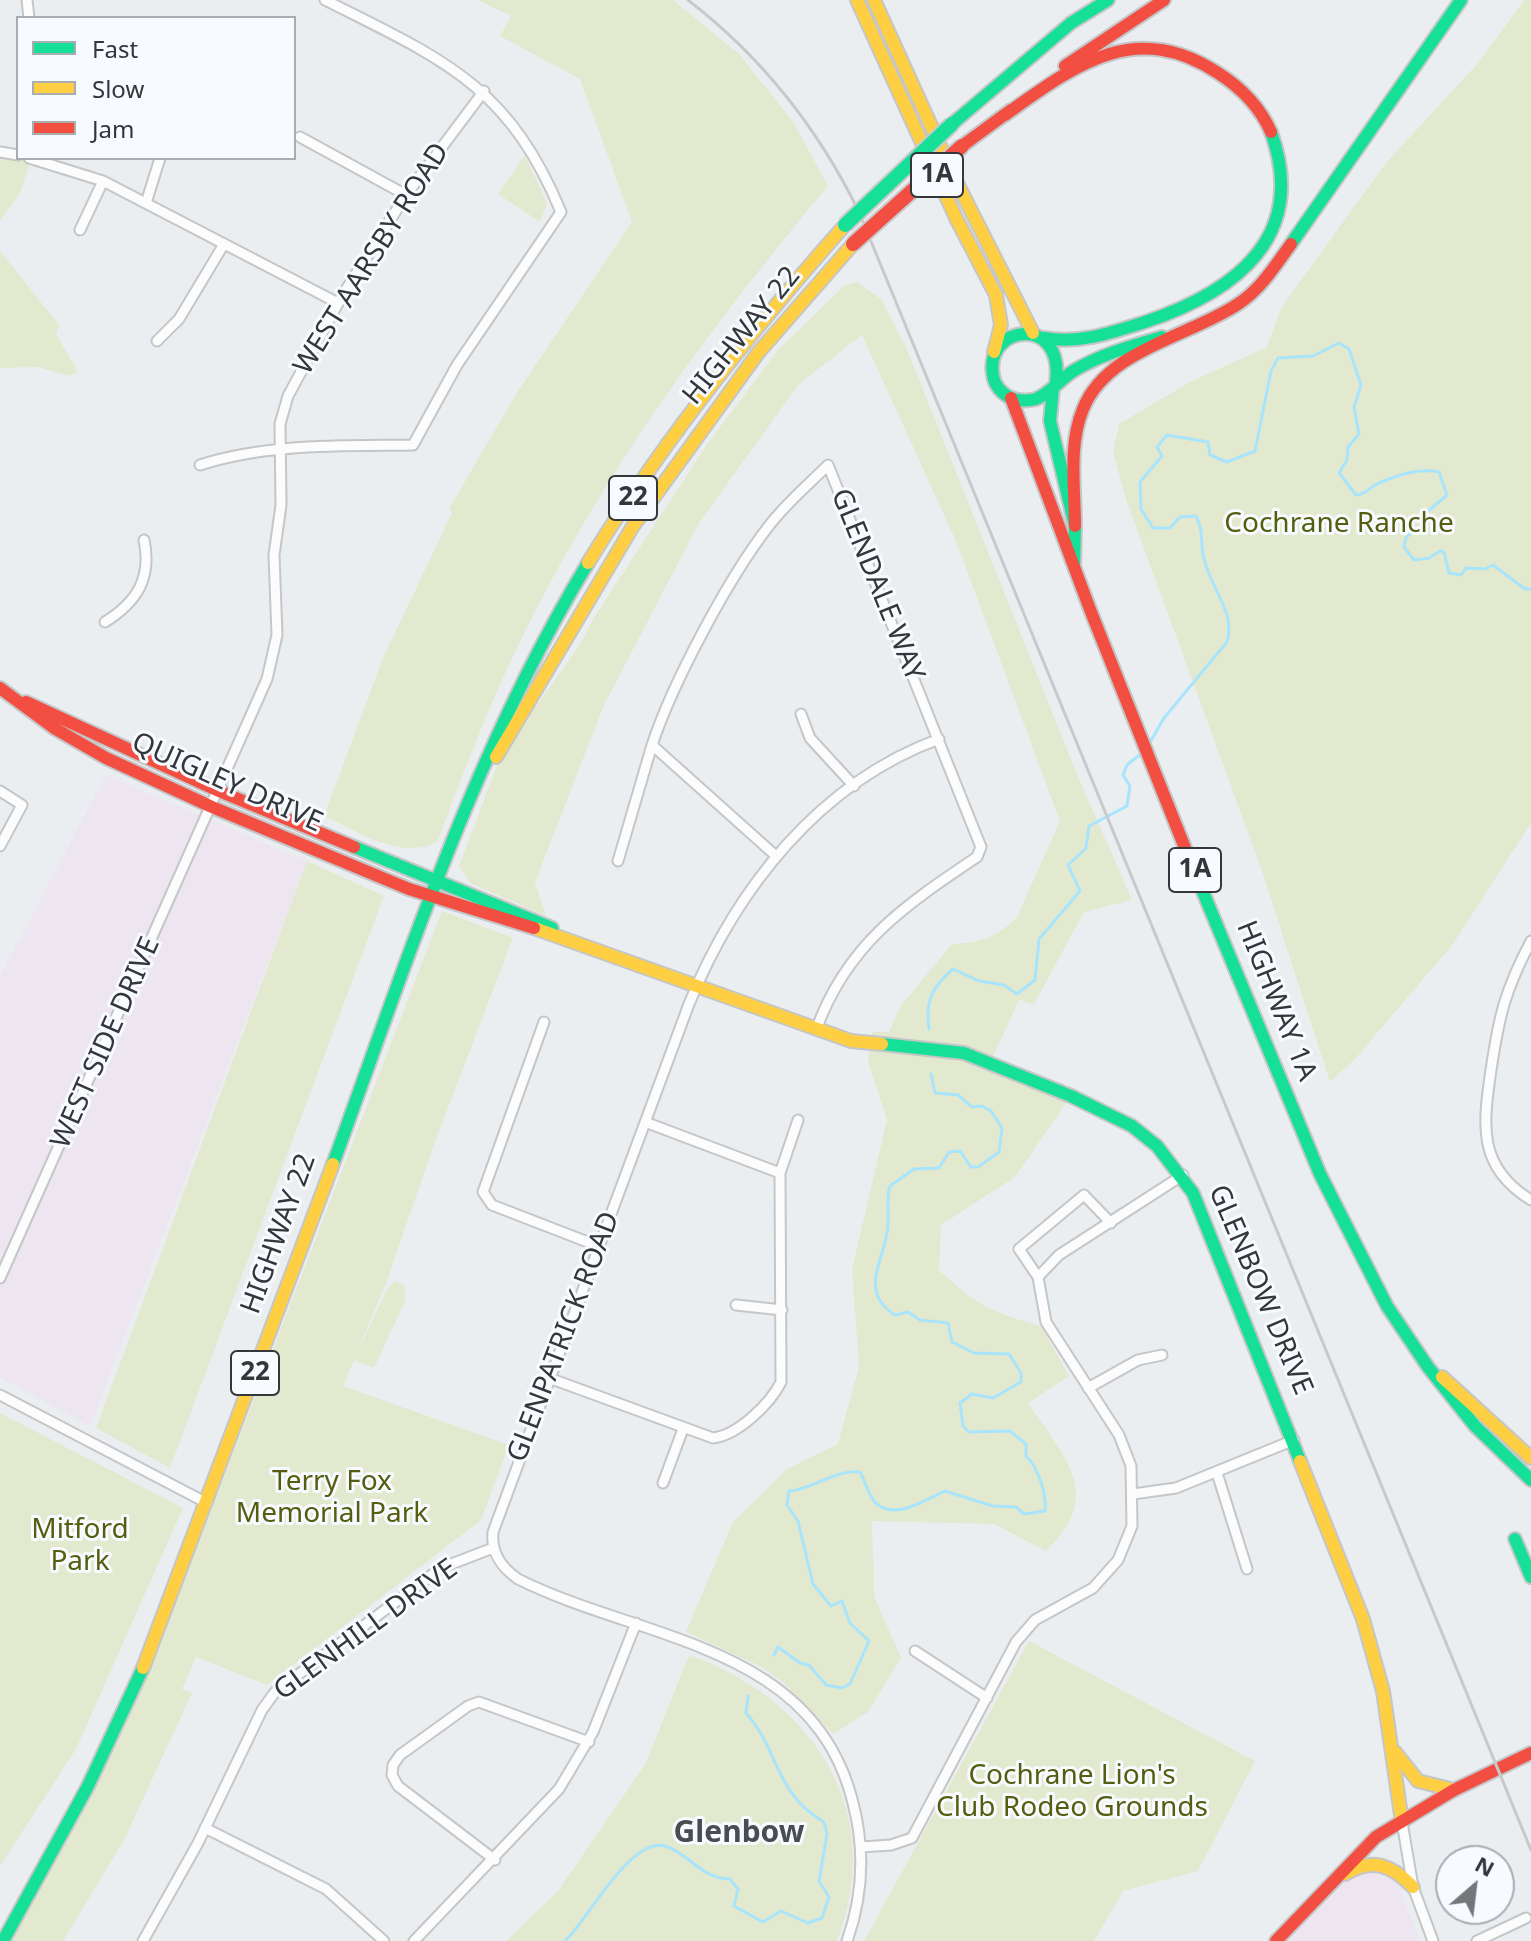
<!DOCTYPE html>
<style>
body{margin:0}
#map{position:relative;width:1531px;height:1941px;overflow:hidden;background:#ebeef1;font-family:"Noto Sans",sans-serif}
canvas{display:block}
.legend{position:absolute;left:16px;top:16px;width:280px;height:144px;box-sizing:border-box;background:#f7fbff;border:2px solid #a9acb0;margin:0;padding:10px 14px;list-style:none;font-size:24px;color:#343639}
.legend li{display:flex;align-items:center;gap:16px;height:40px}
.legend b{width:40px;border:2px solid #a9acb0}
.north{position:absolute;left:1435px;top:1845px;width:80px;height:80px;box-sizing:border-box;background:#f7fbff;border:2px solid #a9acb0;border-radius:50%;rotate:28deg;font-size:22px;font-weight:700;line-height:32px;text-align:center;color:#343639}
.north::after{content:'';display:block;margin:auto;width:28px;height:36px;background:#747679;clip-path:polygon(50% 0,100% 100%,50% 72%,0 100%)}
</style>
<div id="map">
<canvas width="1531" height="1941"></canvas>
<ul class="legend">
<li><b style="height:10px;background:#16e098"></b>Fast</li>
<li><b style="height:10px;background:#ffcf43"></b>Slow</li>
<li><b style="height:10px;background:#f24e42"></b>Jam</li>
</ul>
<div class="north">N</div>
</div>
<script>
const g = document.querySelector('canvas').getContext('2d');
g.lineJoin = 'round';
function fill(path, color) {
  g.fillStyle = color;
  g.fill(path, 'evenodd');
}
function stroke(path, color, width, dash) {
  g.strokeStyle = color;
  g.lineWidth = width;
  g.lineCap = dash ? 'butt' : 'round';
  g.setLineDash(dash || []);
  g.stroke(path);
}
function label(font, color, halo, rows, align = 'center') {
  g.font = font + ' "Noto Sans",sans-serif';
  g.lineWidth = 6;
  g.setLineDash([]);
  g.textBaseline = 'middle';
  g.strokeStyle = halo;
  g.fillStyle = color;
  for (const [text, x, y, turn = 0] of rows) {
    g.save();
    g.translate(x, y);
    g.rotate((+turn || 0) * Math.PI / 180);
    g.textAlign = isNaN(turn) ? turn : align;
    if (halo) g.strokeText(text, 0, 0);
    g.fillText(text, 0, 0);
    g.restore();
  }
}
const commercial = new Path2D(`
 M106,775L307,861L90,1426L0,1378V976Z
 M1369,1862L1413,1887L1400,1891L1420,1941H1276L1326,1888Z`);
const green = new Path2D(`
 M478,0H673L739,54L794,123L828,186C697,342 577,508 495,696C474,744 456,793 437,842C401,861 358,831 324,816L383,658L452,513L449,509L516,394L632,222L580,79L500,36L511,16Z
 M1524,0H1531V823L1453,944L1355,1059L1330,1082L1261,868L1127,502L1113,452L1119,424L1190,382L1267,347L1281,308L1385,164L1479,62Z
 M0,152L31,159L20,193L0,221Z
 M525,155L547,204L540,222L498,194Z
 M0,251L59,325L56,334L78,372L69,376L38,367L0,368Z
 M857,282L881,299L906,347L1074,767L1132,900L1084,912L1034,1004L1019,1000L991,1061L1071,1096L1015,1177L941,1225L939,1270C976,1305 993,1313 1041,1326L1069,1376L1028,1403C1065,1458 1105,1495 1046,1551L994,1524L872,1521L874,1596L901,1658L868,1712L833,1734L784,1683L760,1666L686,1632L733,1522L787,1469L838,1444L859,1366L852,1269L887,1120L868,1061L872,1032H889L900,1007L952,944C980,943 998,937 1017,917L1060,821L956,541L862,335L799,384L699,523L604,705L535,882L546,916L470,883L459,866L501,755L579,646L595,616L710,440L778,350L845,285Z
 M307,861L384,896L170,1468L96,1428Z
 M442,911L513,938L436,1139L386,1283L354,1360L387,1289L395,1281L405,1286V1301L374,1368L354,1360L343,1386L509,1445L481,1520L267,1685L196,1657L182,1689L192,1693L124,1840L63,1941H11L118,1739L159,1645Z
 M0,1413L183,1508L76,1749L0,1866Z
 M1029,1641L1255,1761L1198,1871L1123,1891L1094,1941H864Z
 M689,1655C812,1698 888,1812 837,1941H506L558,1891L646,1763Z`);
const stream = new Path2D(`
 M1149,744L1164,718L1227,642C1236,612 1210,587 1204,559C1200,543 1204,531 1196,516L1180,517L1170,528H1153L1141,509L1140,482L1162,456L1157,447L1167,435L1208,442L1210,455L1227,462L1255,451L1271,371L1278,358L1313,356L1339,343L1349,349L1361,385L1354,407L1359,434L1348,447L1347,460L1339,473L1356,495C1368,494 1369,487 1379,483C1398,475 1418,468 1439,472L1447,495L1427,512L1425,526C1414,534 1405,531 1404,547L1414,560L1429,558L1440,551L1444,552L1449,573L1461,575L1466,568L1485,569L1493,565L1525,589H1531
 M929,1029C925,1001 932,987 953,969L979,981L1004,985L1017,994L1035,980L1039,939L1080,891L1068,865L1086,848L1089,826L1127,806L1130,786L1123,775L1127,765L1142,753
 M774,1655L778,1647L800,1663L809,1665L826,1685L842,1688L850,1684L869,1641L850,1623L842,1601L831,1606L813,1584L798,1521L787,1505L789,1491C814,1489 833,1470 860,1472C865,1481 868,1493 874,1501C892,1523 927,1499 945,1491L993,1506L1016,1507L1024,1514L1045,1511C1047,1493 1037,1466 1026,1456V1444L1010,1431L969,1432L963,1426L960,1403L972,1394L993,1398L1021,1382V1373L1009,1354L974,1353L952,1342L948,1323L920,1320L908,1312L895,1315C856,1290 887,1258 888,1224C889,1212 886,1198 890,1186L914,1169L939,1168L949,1152L960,1151L971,1167H978L999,1152L1002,1128L991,1111L982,1106L972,1107L958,1095L935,1093L931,1074
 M565,1941C587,1921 630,1837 665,1846C689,1853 701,1879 730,1879L738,1889L734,1906L763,1922L781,1911L808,1923L822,1918L829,1897L819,1881L827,1834L824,1822C775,1794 779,1750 746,1713L748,1696`);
const street = new Path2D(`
 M27,0L29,18
 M300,137L406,195
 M0,152L18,155
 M29,158L103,181L338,303
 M146,203L160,158
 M80,230L103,181
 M157,341L179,319L224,244
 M200,465C267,443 344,446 413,445L457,365L561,212C508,84 442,59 325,0
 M105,622C137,602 152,578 144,540
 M801,714L810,738L854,786
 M0,791L22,805L0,846
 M776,856L652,745C673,682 728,579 768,527C785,504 808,485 828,465L981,847L977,857C904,906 847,944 816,1030
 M618,861L652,745
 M1531,941C1505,990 1499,1016 1491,1070C1483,1125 1477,1167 1531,1200
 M544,1022L483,1192L492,1205L598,1246
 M780,1173L798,1120
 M1038,1277L1019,1249L1084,1195L1111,1223
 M0,1278L267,679L277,635L274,555L281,505L280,424L288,396L342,296L406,195L484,91
 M736,1305L782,1310
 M549,1378L713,1438C738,1435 770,1404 781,1382L780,1173L645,1122
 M1088,1388L1138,1360L1162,1355
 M0,1395L207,1503
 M1217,1473L1247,1569
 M663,1483L683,1429
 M1133,1494L1176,1488L1294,1440
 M915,1651L987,1698
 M1402,1822L1413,1887L1433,1941
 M205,1828L326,1889L384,1941
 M861,1847L891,1845L912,1838L1016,1642L1035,1620L1093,1588L1118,1560L1132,1526L1131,1466L1119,1435L1046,1322L1038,1277L1059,1255L1183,1175
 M495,1860L398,1786L392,1775L393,1765L400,1755L468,1706L479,1702L589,1742
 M143,1941L198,1843L262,1710L275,1692L441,1568L493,1548
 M414,1941L559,1789L593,1732L636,1623
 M847,1941C863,1896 865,1849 853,1803C814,1643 639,1640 518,1579C501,1567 491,1553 493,1532L689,1004C736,889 819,783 939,739
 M1477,1941L1526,1918`);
const fast = new Path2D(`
 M952,124L1071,23L1108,0
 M1291,244L1461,0
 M1044,338C1080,344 1111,333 1145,322C1235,292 1309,237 1271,132
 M1056,383C1065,313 984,325 993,375C994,385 1002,394 1011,398C1019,401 1028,401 1036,399C1051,393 1061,378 1075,370C1102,354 1132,346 1162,337
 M1053,388L1050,421L1075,526L1074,566
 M354,847L552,928
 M1191,863L1320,1174L1387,1306L1428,1367L1475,1426L1531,1480
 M882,1044L964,1053L1071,1096L1132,1126L1157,1146L1193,1193L1300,1461
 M333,1164C408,959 474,751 588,563
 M1515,1539L1531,1577
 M3,1941L88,1786L143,1668`);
const slow = new Path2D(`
 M857,0L956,218L996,295L1001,325L994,352
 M874,0L956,181L1033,333
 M588,563C662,442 751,331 845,225
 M496,757L633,526L758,353L853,244
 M534,928L851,1041L882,1044
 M1442,1377L1531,1458
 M1300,1461L1363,1619L1383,1691L1402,1822
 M143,1668L333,1164
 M1395,1752L1418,1781L1454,1790
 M1345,1874C1372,1857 1392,1865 1413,1887`);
const jam = new Path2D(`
 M1065,66L1164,0
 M1005,115C1074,66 1135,18 1218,73C1240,87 1260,107 1271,132
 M962,146L1011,110
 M1011,398L1091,612L1191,863
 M1075,526C1075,489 1068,445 1083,409C1107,349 1189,337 1238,304C1261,289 1275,266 1291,244
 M0,688L54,728L106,758L212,807L409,889L534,928
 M26,702L219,791L354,847
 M1276,1941L1376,1837L1454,1790L1531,1753`);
const rail = new Path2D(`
 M688,0C762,57 818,128 859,212L1531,1850`);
const fastBridge = new Path2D(`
 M845,225L952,124`);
const jamBridge = new Path2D(`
 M853,244L962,146`);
const shields = [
 [937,175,52],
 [633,498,48],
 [1195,870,52],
 [255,1373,48]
];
const shieldNames = [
 ["1A",937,175],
 ["22",633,498],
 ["1A",1195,870],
 ["22",255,1373]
];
const streetNames = [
 ["WEST AARSBY ROAD",372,259,-58],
 ["HIGHWAY 22",742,336,-51],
 ["GLENDALE WAY",877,585,68],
 ["QUIGLEY DRIVE",227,783,24],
 ["HIGHWAY 1A",1276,1001,68],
 ["WEST SIDE DRIVE",106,1043,-66],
 ["HIGHWAY 22",279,1234,-70],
 ["GLENBOW DRIVE",1260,1290,67],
 ["GLENPATRICK ROAD",564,1337,-69],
 ["GLENHILL DRIVE",366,1630,-36]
];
const parkNames = [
 ["Cochrane Ranche",1339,524],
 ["Terry Fox",332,1482],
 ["Memorial Park",332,1514],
 ["Mitford",80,1530],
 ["Park",80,1562],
 ["Cochrane Lion's",1072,1776],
 ["Club Rodeo Grounds",1072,1808]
];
const neighbourhoodNames = [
 ["Glenbow",739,1833]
];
fill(commercial, '#ede5ef');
fill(green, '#e3e9ce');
stroke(stream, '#a8e4fb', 3);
stroke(street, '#c4c6c8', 13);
stroke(fast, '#c4c6c8', 16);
stroke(slow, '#c4c6c8', 16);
stroke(jam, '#c4c6c8', 16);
stroke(street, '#fcfcfd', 9);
stroke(fast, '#16e098', 12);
stroke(slow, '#ffcf43', 12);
stroke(jam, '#f24e42', 12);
stroke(rail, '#c8c9ca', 3);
stroke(fastBridge, '#c7c9cb', 18, []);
stroke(jamBridge, '#c7c9cb', 18, []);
stroke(fastBridge, '#16e098', 14);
stroke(jamBridge, '#f24e42', 14);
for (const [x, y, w] of shields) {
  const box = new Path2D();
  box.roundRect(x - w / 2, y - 22, w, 44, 6);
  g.fillStyle = '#f7fbff';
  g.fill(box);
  stroke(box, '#343639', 2);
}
label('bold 26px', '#343639', null, shieldNames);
label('28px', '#343639', '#f7fbff', streetNames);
label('28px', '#565d0e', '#f7fbff', parkNames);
label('bold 30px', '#484d52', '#f7fbff', neighbourhoodNames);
</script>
